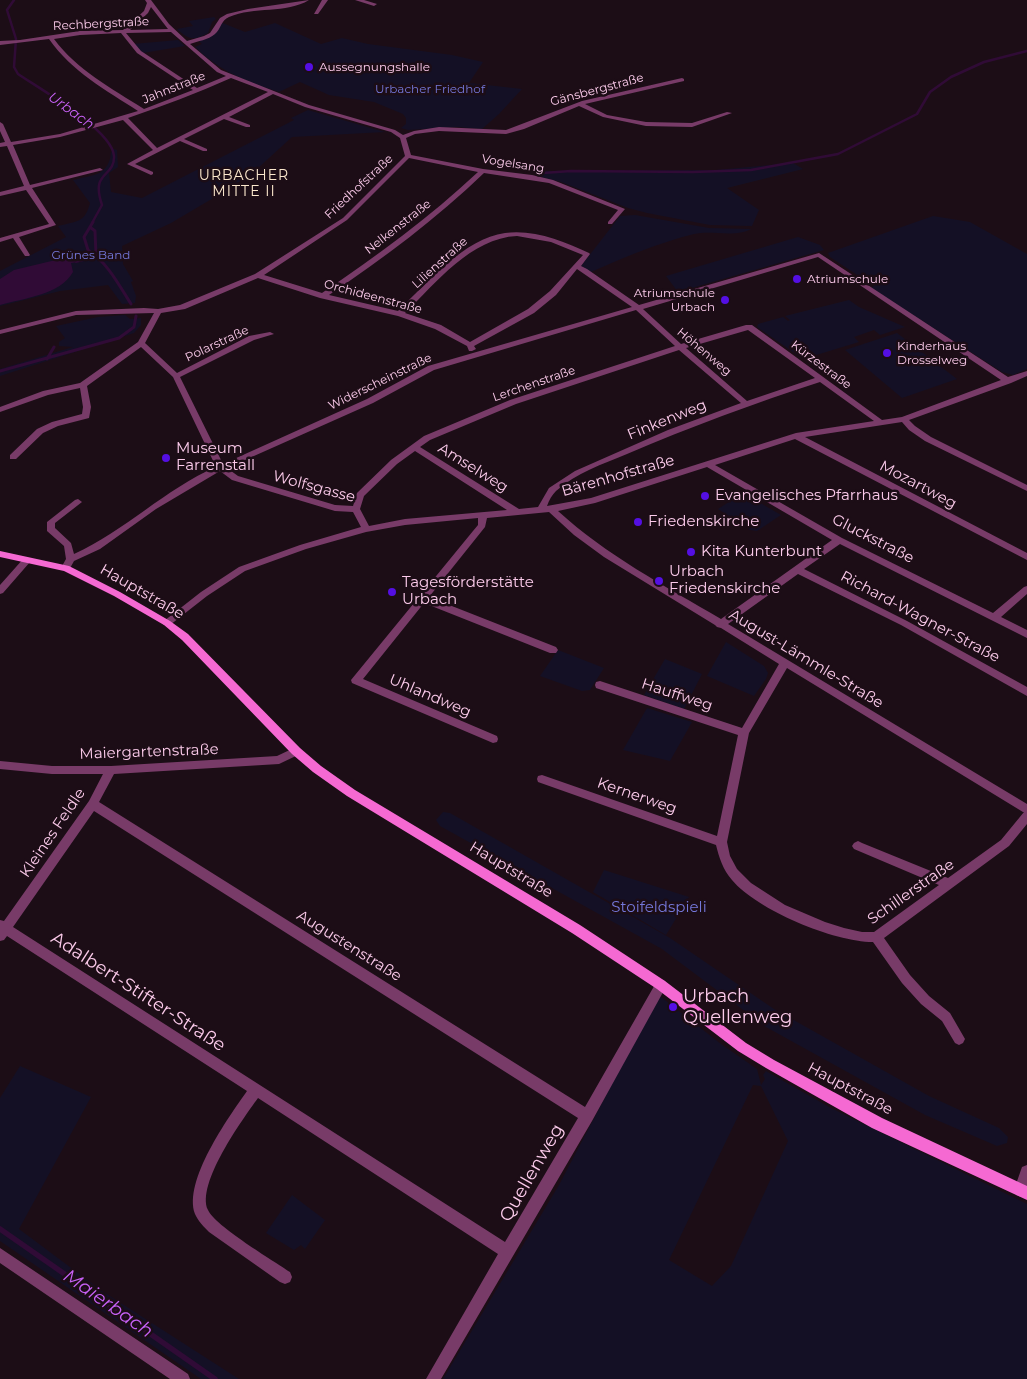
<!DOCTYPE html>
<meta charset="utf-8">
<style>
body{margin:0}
canvas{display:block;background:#1c0d16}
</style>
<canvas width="1027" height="1379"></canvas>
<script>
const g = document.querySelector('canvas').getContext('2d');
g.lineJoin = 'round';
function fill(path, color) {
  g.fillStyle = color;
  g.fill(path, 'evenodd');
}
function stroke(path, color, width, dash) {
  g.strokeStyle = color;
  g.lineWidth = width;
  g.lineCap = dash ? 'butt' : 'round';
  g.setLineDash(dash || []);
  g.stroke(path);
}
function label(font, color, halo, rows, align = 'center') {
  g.font = font + ' Montserrat,sans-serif';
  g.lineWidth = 5;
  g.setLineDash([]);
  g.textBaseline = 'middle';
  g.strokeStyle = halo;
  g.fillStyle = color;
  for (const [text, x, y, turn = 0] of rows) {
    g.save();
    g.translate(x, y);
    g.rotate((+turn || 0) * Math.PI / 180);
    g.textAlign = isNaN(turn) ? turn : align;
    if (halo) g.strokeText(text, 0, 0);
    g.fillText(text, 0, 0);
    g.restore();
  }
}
const green = new Path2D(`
 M214,17L216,19L212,22L208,33C194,41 189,40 177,29L193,26L189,21Z
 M220,22L245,32L275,23L321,44L342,38L368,44L452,55L483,62L469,83L522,89L499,114L482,129L457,127L408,130L401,128L406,124V118L403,114L374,102L329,95L300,82L279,92C245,81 221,72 195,47L202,44L199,41C216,36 212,36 220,22Z
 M178,40L185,46L143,53L133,44Z
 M308,110L385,132L292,137L257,169L232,187L171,223L122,246L123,264L133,281L131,282L136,296L135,303L122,304L108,285L60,291L0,306V271L66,237L58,226C77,221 85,223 90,203L73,180C93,175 109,176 111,152L114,149L117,150L118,167L109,173L111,192L142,198L294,120L291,118Z
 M793,163L803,169L727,188L759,210L752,226L710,225L647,213L628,208L561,182L536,176L544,171L716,170Z
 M635,215L709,228L751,229C735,238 712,230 694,234C658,243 625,257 591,272L581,266L620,216Z
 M933,216L970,222L1027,254V369L1013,375L1002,372L871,288L874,286L830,257L828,253Z
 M798,237L820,245L824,250L678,292L666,276Z
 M849,300L859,307L905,327L880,335L874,330L854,337L859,342L803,359L757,327L758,324L783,317L788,321L790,320L785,316Z
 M125,315L130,319L141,318V325L134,333L0,376V369L73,347L59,346V342L65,338L56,326L98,317Z
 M897,333L957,379L902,398L845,350Z
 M743,493L781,515L757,531L750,530L718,509Z
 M726,642L764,666L768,673L766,679L754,696L707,676Z
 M558,650L604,668L590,690L582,691L540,676Z
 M665,659L702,674L684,709L644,695Z
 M647,708L692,722L670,761L623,750Z
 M443,812L450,813L670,938L774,1009L929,1096L999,1128L1008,1137L1007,1143L997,1146L925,1115L766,1027L662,949L440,826L436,820Z
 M604,870L689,897L666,935L593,892Z
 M661,997L721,1044L757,1069L761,1085L765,1079L763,1075L766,1071L829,1107L1027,1204V1379H443L559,1185L656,1000ZM753,1085L761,1086L788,1141L731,1266L712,1286L669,1260Z
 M20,1066L91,1097L19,1229L102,1291L239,1379H201L0,1241V1098Z
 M292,1195L325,1220L305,1249L301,1245L294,1250L266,1233Z`);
const water = new Path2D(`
 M64,258H74L77,262L71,263L73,272C60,295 24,298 0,305V279L14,270Z`);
const streamFar2 = new Path2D(`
 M14,0L7,10L16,39L14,67L18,74C40,89 112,130 114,156C115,178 90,170 102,205L92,223
 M543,173L571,171L693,172L751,170L838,154L917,114L930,92L951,77L984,62L1027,51`);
const streamFar1 = new Path2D(`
 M93,222L84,237L88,250C107,262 119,285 131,304
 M90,227L95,231L96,255
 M47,359L54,347
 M0,371L119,338L134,327L136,316`);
const stream = new Path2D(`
 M0,1229L215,1379`);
const canal = new Path2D(`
 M96,252L101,255L99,257L76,263L71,260L73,258Z`);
const street = new Path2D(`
 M145,0H151L169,24L187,41L204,36L210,33L220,18L227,14L248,9L309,0C286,14 254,6 229,17C221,20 221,29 215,34C208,40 198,41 190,44L221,70L309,105L395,130L403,135L414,131L439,127L506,130L582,101L682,78L684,79V81L585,104L607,115L646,122L692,123L727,112L732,113L692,127L646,126L603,117L579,106L524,129L506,134L439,131L415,134L406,138L411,155L483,169L532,175L553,180L625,209L612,224H608V222L618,210L549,183L484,173C436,219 384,258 329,295L398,311C426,284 465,238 505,233C533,229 564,241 589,253L590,254L581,266L587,269L639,305L819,253L1008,377L1027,371V376L1011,383L909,420L915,426L931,437L1027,485V491L925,441L909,430L902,422L805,437L1027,553V560L795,439L715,465L842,538L993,613L1024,587L1027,586V594L1001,617L1027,630V638L840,544L804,569L907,621L1027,687V696L901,625L798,574L728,624L1027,804V824L1009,846L884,938L910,975L929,996L950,1013L965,1039L963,1043L959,1045L955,1043L942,1021L921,1004L902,983L873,942C834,942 757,910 732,880C723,870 719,857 716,845L538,782L537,779L538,776L542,775L717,836L738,735L596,688L595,685L596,682L600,681L742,728L779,664L721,628L717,627L715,625L604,557L574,535L549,512L487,518L485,527L429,597L556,647L558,650L556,653H550L424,603L363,679L497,736L498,739L497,742L493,743L352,683L351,680L473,531L478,525V518L405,525L366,532L306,549L245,571L207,596L170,625H164L162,623L164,621L201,592L239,567L300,545L361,527L353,512L335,511L232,480L220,471L156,509L100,549L74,561L69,570H63L61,568L66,559L64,546L47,531V522L75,500L78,499L82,502L55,523V528L71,543L74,554C125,531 165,489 216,467L173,377L141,347L87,386L91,407L89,418L58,426L43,433L16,459H10V455L37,429L52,422L82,414L83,407L80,388L48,395L0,412V407L43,391L80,383L138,342L154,313L76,315L0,334V330L76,311L144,308L158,309L180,305L255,274L343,218L405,156L400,138L391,132L305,107L273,94L229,117L250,125V127H246L224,119L184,139L207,149V151H203L180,141L135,164L153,172V174L151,175L127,164L153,150L123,120L60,137L13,145L30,185L100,168L103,170L32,188L56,225L19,237L30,255L29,256H25L13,238L0,242V238L49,224L26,190L0,196V192L24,186L7,146L0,147V143L5,142L0,131V122L3,124L11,142L60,134L138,111C106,90 72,72 49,39L0,45V41L20,40L80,31L123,30L144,11L147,3ZM151,7L168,29L130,30L148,13ZM171,32L217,72L226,76L197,88L141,51L126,33ZM121,33L137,53L193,90L144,109C111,88 77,70 54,39L80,35ZM231,78L268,92L157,148L128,118C163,106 197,93 231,78ZM409,158L478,172C430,217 377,256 322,293L264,275L347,220ZM517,236L551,242L583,255L550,291L528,309L470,342L441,325L405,313C436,283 471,238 517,236ZM818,257L1001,380L902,417L882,420L752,325H746L681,344L643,309ZM577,269L632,307L428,366L367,399L223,464L180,377L254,340L274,334L270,332L249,336L177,373L145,343L161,313L185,309L258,278L320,298L398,316L435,329L467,346L469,351H472L476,349L474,346L534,313L556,295ZM636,310L675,346L510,400L424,436L391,460L357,493L353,506L335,505L238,476L227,468L373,403L434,370ZM748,330L815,378L747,401L686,348ZM679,350L741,403L668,430L575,471L549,488L538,507L519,509L420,447L430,440L516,404ZM820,382L874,421L796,433L591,498L547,506C549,500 552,495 556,491C576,473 603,464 627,454C690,427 755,403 820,382ZM415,451L507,510L405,519L369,526L360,509L364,496L397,464ZM707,467L832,540L721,619C665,586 606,555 558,511L595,503ZM787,668L1023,812H1024L1001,840L948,878L862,843L858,841L854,843L852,846L854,849L939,885L874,932H862L844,928L825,922L785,905L751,883L737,869L730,856L727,842L749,733Z
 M322,0H328L318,14H314Z
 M355,0H364L377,4L374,6Z
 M27,557L32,560L30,562L3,593L0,594V585L24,558Z
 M296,747L300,748L301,751L300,754L279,764L114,774L99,802L585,1107L657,981L661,979L665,981L667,985L592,1121L441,1379H426L498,1254L258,1098C242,1120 196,1184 208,1210C215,1226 274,1261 290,1272L292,1277L290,1282L285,1284L280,1282L209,1232C204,1227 198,1221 195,1214C183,1181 228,1118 247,1091L7,936L4,940L0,941V920L4,921L89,801L103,774H52L0,769V761L52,766H111L277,756ZM94,811L578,1118L505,1242L13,927Z
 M1027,1165V1192L1026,1195L1021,1197L1016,1195L1014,1190L1022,1167Z
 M0,1248L188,1374L190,1379H170L0,1263Z`);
const secondary = new Path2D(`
 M0,551L69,566L120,592L170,621L188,634L300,748L321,766L355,790L580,925L665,981L746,1043L774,1060L882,1118L1027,1186V1200L872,1128L766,1068L738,1051L657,989L572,933L347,796L313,772L292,754L182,640L164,625L114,596L64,571L0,557Z`);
const markers = [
 [309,67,5,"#540fe3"],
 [797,279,5,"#540fe3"],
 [725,300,5,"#540fe3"],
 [887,353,5,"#540fe3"],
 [166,458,5,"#540fe3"],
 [705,496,5,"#540fe3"],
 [638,522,5,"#540fe3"],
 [691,552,5,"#540fe3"],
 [659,581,5,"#540fe3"],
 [392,592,5,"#540fe3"],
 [673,1007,5,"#540fe3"]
];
const farStreetnames = [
 ["Rechbergstraße",101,24,-3],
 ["Jahnstraße",174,88,-22],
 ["Gänsbergstraße",597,90,-15],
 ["Vogelsang",513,164,9],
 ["Friedhofstraße",359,187,-43],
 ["Nelkenstraße",398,227,-38],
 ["Lilienstraße",440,263,-42],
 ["Orchideenstraße",373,297,15],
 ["Polarstraße",217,344,-25],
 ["Höhenweg",704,352,40],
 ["Kürzestraße",821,365,37],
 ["Widerscheinstraße",380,382,-26],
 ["Lerchenstraße",534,384,-19]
];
const farPoinames = [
 ["Aussegnungshalle",319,67],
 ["Atriumschule",807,279],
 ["Atriumschule",715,293,"right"],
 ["Urbach",715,307,"right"],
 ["Kinderhaus",897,346],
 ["Drosselweg",897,360]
];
const farParknames = [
 ["Urbacher Friedhof",430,89],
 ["Grünes Band",91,255]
];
const farWaternames = [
 ["Urbach",71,111,36]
];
const farNeighbourhoodnames = [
 ["URBACHER",244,176],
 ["MITTE II",244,192]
];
const streetNames = [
 ["Finkenweg",667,420,-22],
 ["Amselweg",473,468,32],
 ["Bärenhofstraße",618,476,-16],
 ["Mozartweg",918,485,28],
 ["Wolfsgasse",314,487,15],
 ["Gluckstraße",873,539,27],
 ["Hauptstraße",142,592,30],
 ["Richard-Wagner-Straße",920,617,28],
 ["August-Lämmle-Straße",806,659,31],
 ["Hauffweg",677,695,18],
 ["Uhlandweg",430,696,23],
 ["Maiergartenstraße",149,752,-2],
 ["Kernerweg",637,796,19],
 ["Kleines Feldle",53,833,-56],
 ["Hauptstraße",511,870,31],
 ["Schillerstraße",911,892,-35],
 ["Augustenstraße",349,946,32],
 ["Hauptstraße",850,1089,28]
];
const poiNames = [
 ["Museum",176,449],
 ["Farrenstall",176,466],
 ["Evangelisches Pfarrhaus",715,496],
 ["Friedenskirche",648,522],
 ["Kita Kunterbunt",701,552],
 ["Urbach",669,572],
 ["Friedenskirche",669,589],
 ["Tagesförderstätte",402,583],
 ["Urbach",402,600]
];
const parkNames = [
 ["Stoifeldspieli",659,908]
];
const nearStreetnames = [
 ["Adalbert-Stifter-Straße",138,992,33],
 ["Quellenweg",532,1173,-60]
];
const nearPoinames = [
 ["Urbach",683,997],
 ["Quellenweg",683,1018]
];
const nearWaternames = [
 ["Maierbach",108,1304,35]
];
fill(green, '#141025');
fill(water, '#300b36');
stroke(streamFar2, '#300b36', 2.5);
stroke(streamFar1, '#300b36', 3);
stroke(stream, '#300b36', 5.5);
fill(canal, '#300b36');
fill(street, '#783b68');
fill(secondary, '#f569d2');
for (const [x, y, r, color] of markers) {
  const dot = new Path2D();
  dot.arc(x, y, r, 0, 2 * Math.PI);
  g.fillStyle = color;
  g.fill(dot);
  stroke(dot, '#1c0d16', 2);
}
label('12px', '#fccbeb', '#1c0d16', farStreetnames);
label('12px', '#fccbeb', '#1c0d16', farPoinames, 'left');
label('12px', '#7578db', '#1c0d16', farParknames);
label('italic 14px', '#c660f4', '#1c0d16', farWaternames);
g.letterSpacing = '1px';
label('14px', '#fce8cd', '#1c0d16', farNeighbourhoodnames);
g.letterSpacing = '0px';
label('15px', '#fccbeb', '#1c0d16', streetNames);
label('15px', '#fccbeb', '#1c0d16', poiNames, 'left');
label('15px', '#7578db', '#1c0d16', parkNames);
label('18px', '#fccbeb', '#1c0d16', nearStreetnames);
label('18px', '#fccbeb', '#1c0d16', nearPoinames, 'left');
label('italic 19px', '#c660f4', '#1c0d16', nearWaternames);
</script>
